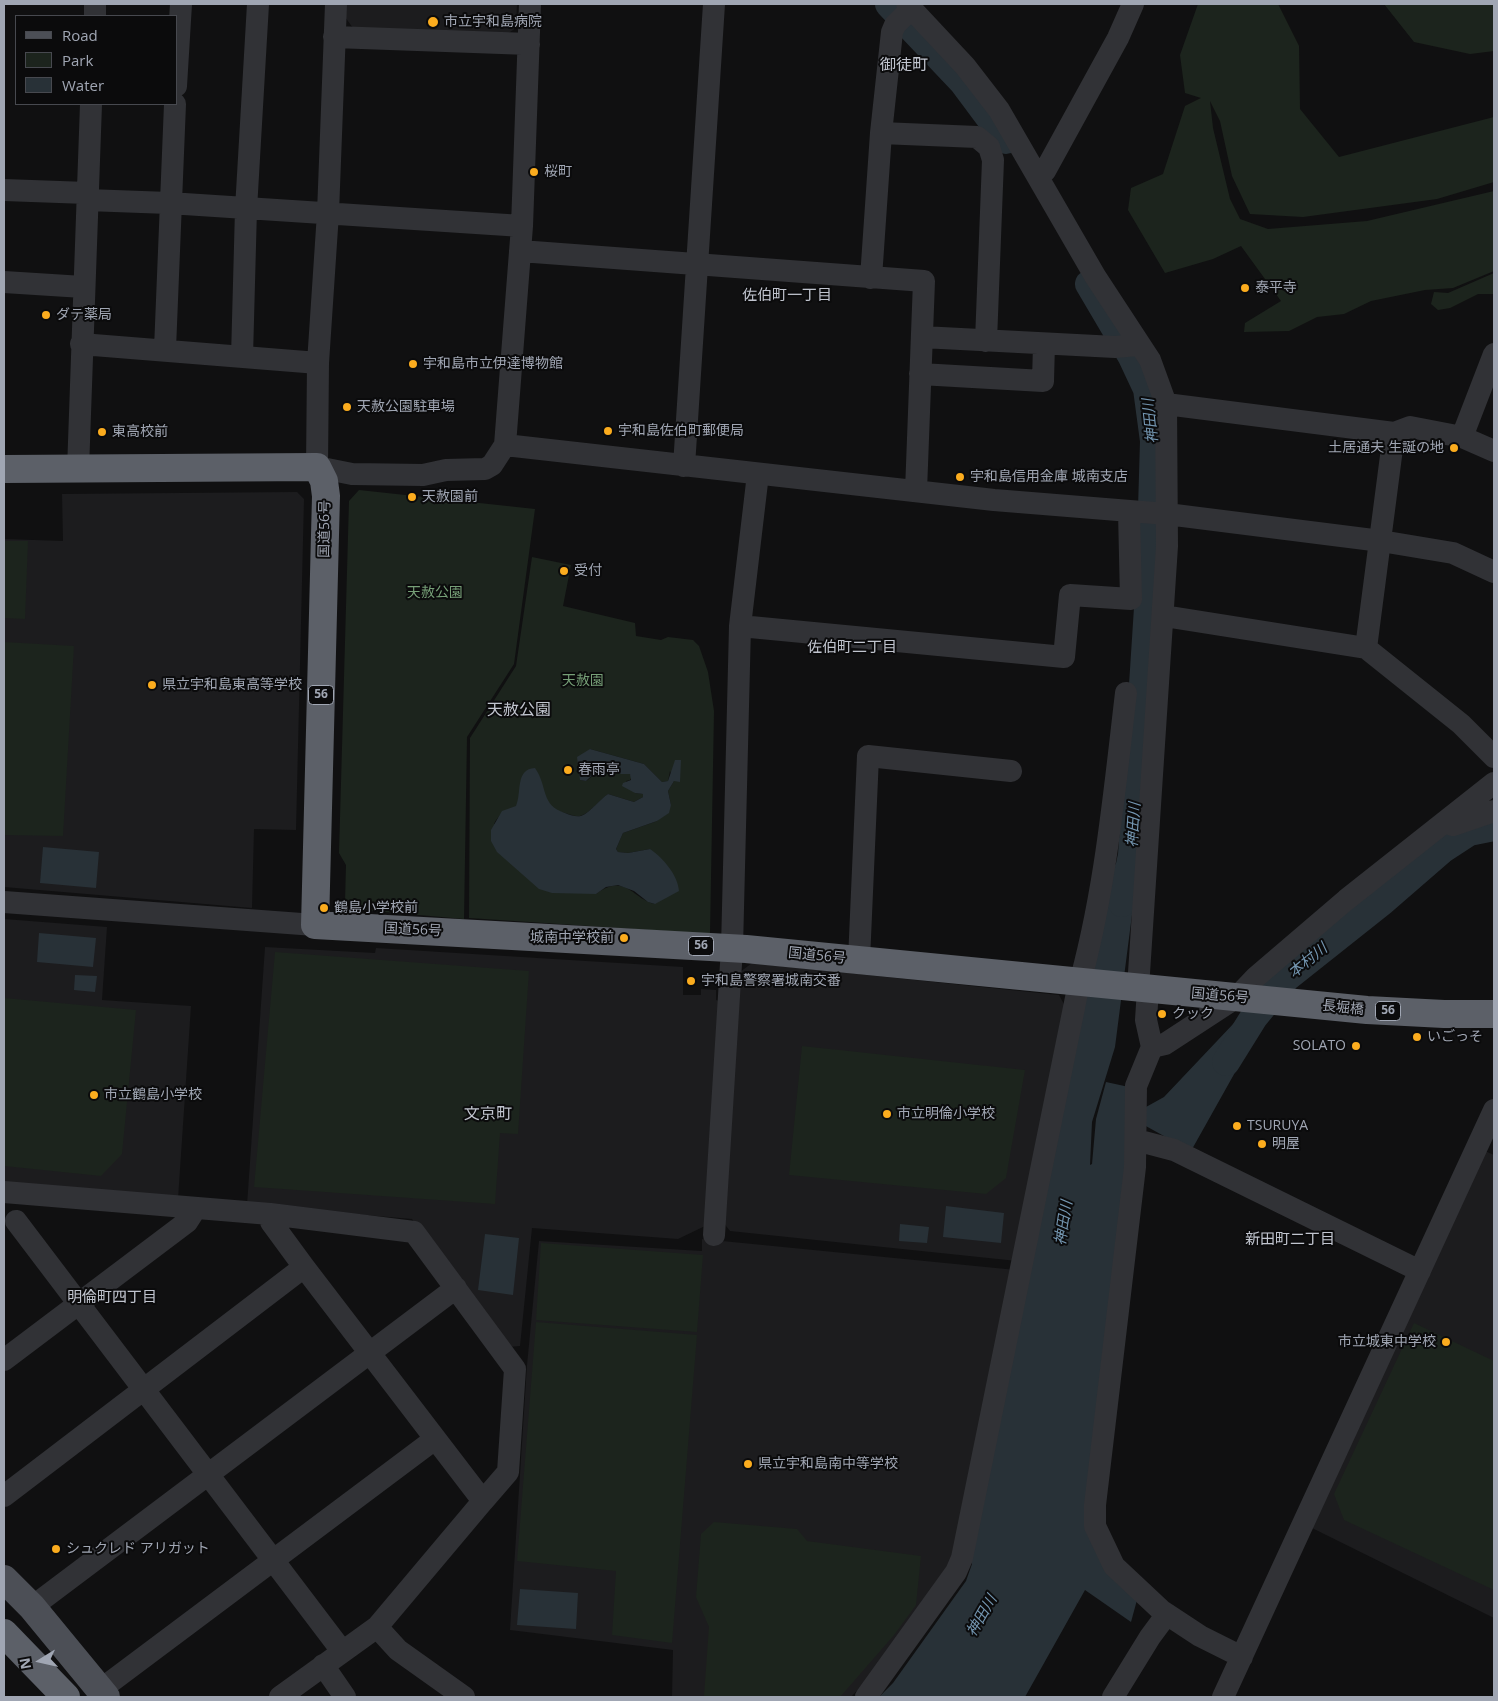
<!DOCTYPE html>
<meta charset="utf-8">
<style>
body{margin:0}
#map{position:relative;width:1498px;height:1701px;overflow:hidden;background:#101011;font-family:"Open Sans",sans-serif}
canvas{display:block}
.frame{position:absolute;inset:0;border:5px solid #a0a6b3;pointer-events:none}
.legend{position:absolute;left:15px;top:15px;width:162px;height:90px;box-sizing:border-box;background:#0b0b0c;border:1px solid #47494f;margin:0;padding:6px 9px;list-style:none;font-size:15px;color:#a0a6b3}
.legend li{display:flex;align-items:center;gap:10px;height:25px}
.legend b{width:25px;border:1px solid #47494f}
.north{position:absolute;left:15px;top:1636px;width:50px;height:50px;-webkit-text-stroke:4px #0b0b0c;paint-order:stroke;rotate:260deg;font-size:14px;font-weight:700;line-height:20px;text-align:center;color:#a0a6b3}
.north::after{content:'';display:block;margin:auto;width:18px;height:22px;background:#a0a6b3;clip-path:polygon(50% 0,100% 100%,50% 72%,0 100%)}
</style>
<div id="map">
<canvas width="1498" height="1701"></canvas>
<div class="frame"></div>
<ul class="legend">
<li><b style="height:6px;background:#4c4f56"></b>Road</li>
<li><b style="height:14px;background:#1c241d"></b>Park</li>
<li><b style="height:14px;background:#283137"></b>Water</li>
</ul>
<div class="north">N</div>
</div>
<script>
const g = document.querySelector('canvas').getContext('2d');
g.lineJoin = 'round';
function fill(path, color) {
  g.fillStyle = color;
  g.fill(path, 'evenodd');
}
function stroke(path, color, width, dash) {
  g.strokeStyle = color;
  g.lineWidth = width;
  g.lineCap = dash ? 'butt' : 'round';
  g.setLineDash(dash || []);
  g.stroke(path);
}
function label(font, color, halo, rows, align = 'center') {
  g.font = font + ' "Open Sans","Noto Sans JP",sans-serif';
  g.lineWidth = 4;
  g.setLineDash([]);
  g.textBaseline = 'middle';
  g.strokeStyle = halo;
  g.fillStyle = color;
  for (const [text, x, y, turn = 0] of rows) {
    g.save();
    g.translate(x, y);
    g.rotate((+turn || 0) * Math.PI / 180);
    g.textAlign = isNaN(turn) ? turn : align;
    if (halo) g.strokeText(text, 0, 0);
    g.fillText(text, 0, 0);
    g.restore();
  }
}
const built = new Path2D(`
 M345,4H517L516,28L507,34L353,28L345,17Z
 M297,492L304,499L296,830L254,829L252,908L4,887V539L63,541L62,494Z
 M4,919L107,927L102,1000L191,1006L178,1199L4,1185Z
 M265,947L375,953L376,948L683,967V995H701V989L716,990V1000L719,1001L705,1226L678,1239L532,1228L520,1346L508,1347L412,1219L247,1205Z
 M752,963L1059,995L1065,1006L1017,1261L730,1231L723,1222L740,972Z
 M1485,1151L1494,1155V1618L1312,1528Z
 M702,1239L1016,1270L955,1563L869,1678L851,1697H672L673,1650L510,1630L527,1365L539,1241L702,1251Z`);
const green = new Path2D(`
 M1198,4H1278L1299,46L1300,109L1339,157L1494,117V182L1437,199L1303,217L1250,214L1232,176L1220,121L1210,101L1213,128L1230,199L1240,219L1268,229L1367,221L1494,191V271L1453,288L1425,290L1371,301L1344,314L1317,317L1289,331L1244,332L1245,323L1281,301L1241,246L1213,259L1165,273L1128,210L1131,188L1163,174L1185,106L1201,98L1185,93L1180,55Z
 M1384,4H1494V51L1470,54L1414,42Z
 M1494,273V294H1478L1450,308L1438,310L1431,304L1434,292L1448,293Z
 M359,490L535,509L514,664L467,737L464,919L351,909L345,902L346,865L339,853L349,501Z
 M4,541H28L25,619L4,618Z
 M532,557L571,565L563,606L635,623L636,636L661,640L668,637L693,640L699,646L708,672L714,711L710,934L469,918L470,738L516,666ZM590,749L644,764L662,782L668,781L670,771L674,781L668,791L671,805L657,821L623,833L616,849L618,852L628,853L650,849L655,904C632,899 626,872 596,894L494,824C505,800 539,805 561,812C567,813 574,817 580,816C590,813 600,800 608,794L634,802L643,797V794L635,793L626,781L630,780L632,776L630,774C619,774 608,762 601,767C595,771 592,778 586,781L580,780Z
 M4,642L74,646L63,836L4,835V839Z
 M275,952L529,971L518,1134L500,1133L495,1204L254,1187Z
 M4,998L136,1010L122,1154L101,1176L4,1166Z
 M802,1046L1025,1070L1006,1178L986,1194L789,1175Z
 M541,1243L703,1255L697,1332L536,1320Z
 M536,1322L697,1335L672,1643L612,1635L616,1571L517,1561Z
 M1414,1323L1494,1361V1590L1344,1520L1334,1494Z
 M714,1522L797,1529L807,1541L921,1556L916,1605L894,1635L840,1697H704L709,1627L696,1597L701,1534Z`);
const water = new Path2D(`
 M590,749L644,764L662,782L668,781L675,760H681L680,782L674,781L668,791L671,805L669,813L657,821L623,833L616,849L618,852L628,853L650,849C663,858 678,875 679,891L655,904L648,902L634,891L618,885L606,887L596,894L552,893L539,889L497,852L491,841V830L502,811L516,806C522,792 515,769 535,768C548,786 540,805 565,813C570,815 575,817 581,816C591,812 599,800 608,794L634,802L643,797V794L635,793L622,786L623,783L631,780L630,774H621L607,766L601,767L586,781L580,780L577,757Z
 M43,847L99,852L96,888L40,883Z
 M1113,864L1138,868L1115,1047L1092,1122L1090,1165L1092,1164L1096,1119L1106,1082L1129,1087L1127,1180L1090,1503L1137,1600L1131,1622L1085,1590L1025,1697H879L893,1683L966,1581L972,1564L970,1559Z
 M39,933L96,938L93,967L37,962Z
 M75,975L97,976L95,992L74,990Z
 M1235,1022L1256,1035L1191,1151L1144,1125L1146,1107L1164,1097Z
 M946,1206L1004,1213L1001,1243L943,1237Z
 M900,1224L929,1227L927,1243L899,1241Z
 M485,1234L519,1238L513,1295L478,1290Z
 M520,1589L578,1593L576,1629L517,1625Z`);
const river = new Path2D(`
 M889,4L962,81L1006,140
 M1089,284L1132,357L1147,389L1154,441L1150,577L1132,855L1122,903
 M1226,1062L1254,1017L1286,978L1383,901L1443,849L1469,832L1494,827`);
const minor = new Path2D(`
 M907,4L965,66L999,110L1095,276L1150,360L1166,404L1167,546L1138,988
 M95,16V4
 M334,37L529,44
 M176,86L181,4
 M881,133L977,137L989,147L993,160L986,341
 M1038,176L1045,171L1118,38L1133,4
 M4,190L87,193
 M87,200L169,203L522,226
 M520,251L924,281L916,491
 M871,278L881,133L892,32L895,25L912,8
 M4,282L83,287
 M922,337L1115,347L1138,345
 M81,344L318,363
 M165,349L175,104
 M242,357L246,209L258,4
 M920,374L1043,381L1044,344
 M1166,404L1394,433L1410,427L1462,437L1494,451
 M1462,437L1494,354
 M505,445L522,226L530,4
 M684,466L714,4
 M317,467L352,474L423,475L446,470L485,469L492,465L505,445L994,500L1167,514L1381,541L1453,553L1494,572
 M317,467L318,363L328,213L336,4
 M78,470L91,104
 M1164,616L1366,648L1461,724L1494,757
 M740,626L1064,657L1070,595L1131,599L1129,512
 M1366,648L1394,433
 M1450,824L1453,825L1494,811
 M4,902L315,925
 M859,960L868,756L1011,771
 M1148,989L1146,1020L1152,1047L1136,1086L1135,1167L1095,1505V1526L1114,1566L1162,1611L1200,1636L1242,1657
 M1152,1047L1165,1044L1237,997L1256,977L1346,900L1494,783
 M1136,1140L1174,1150L1420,1271
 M4,1192L270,1214L414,1232L515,1369L508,1472L483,1501
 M270,1214L271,1222L304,1267L483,1501L377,1627L280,1697
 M16,1221L342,1651
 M714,1235L732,948L740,626L758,474
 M4,1360L187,1222L196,1208
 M4,1496L304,1267
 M32,1607L456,1288
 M377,1627L398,1650L464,1697
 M323,1665L345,1697
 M100,1690L435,1439
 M866,1697L956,1572L962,1558L1077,993C1105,896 1114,794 1126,693
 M1113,1697L1150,1637L1167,1614
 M1223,1697L1494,1110`);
const major = new Path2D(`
 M4,1579L32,1607L106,1697`);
const highway = new Path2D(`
 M4,469L317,467L324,481L326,496L315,925L746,949L1367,1010L1444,1014H1494
 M4,1633L66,1697`);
const markers = [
 [433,22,6,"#fbac1e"],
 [534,172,5,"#fbac1e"],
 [1245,288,5,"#fbac1e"],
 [46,315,5,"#fbac1e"],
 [413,364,5,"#fbac1e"],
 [347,407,5,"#fbac1e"],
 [608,431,5,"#fbac1e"],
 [102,432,5,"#fbac1e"],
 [1454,448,5,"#fbac1e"],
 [960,477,5,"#fbac1e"],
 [412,497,5,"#fbac1e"],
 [564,571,5,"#fbac1e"],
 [152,685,5,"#fbac1e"],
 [568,770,5,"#fbac1e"],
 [324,908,5,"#fbac1e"],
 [624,938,5,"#fbac1e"],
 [691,981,5,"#fbac1e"],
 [1162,1014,5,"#fbac1e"],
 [1417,1037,5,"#fbac1e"],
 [1356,1046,5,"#fbac1e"],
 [94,1095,5,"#fbac1e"],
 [887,1114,5,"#fbac1e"],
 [1237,1126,5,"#fbac1e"],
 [1262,1144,5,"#fbac1e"],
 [1446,1342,5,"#fbac1e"],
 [748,1464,5,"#fbac1e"],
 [56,1549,5,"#fbac1e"]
];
const shields = [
 [321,695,25],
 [701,946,25],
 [1388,1011,25]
];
const shieldNames = [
 ["56",321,695],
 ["56",701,946],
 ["56",1388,1011]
];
const poiNames = [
 ["市立宇和島病院",444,22],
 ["桜町",544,172],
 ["泰平寺",1255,288],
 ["ダテ薬局",56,315],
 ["宇和島市立伊達博物館",423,364],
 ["天赦公園駐車場",357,407],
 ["宇和島佐伯町郵便局",618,431],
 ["東高校前",112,432],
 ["土居通夫 生誕の地",1444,448,"right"],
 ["宇和島信用金庫 城南支店",970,477],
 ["天赦園前",422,497],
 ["受付",574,571],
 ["県立宇和島東高等学校",162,685],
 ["春雨亭",578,770],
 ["鶴島小学校前",334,908],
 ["城南中学校前",614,938,"right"],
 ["宇和島警察署城南交番",701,981],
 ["クック",1172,1014],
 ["いごっそ",1427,1037],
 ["SOLATO",1346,1046,"right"],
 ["市立鶴島小学校",104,1095],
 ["市立明倫小学校",897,1114],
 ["TSURUYA",1247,1126],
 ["明屋",1272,1144],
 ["市立城東中学校",1436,1342,"right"],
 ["県立宇和島南中等学校",758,1464],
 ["シュクレド アリガット",66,1549]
];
const streetNames = [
 ["国道56号",325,529,-89],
 ["国道56号",413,930,3],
 ["国道56号",817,956,6],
 ["国道56号",1220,996,5],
 ["長堀橋",1343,1008,6]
];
const parkNames = [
 ["天赦公園",435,593],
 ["天赦園",583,681]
];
const neighbourhoodNames = [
 ["佐伯町一丁目",787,296],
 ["佐伯町二丁目",852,648],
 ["新田町二丁目",1290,1240],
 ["明倫町四丁目",112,1298]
];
const waterNames = [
 ["神田川",1151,421,-96],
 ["神田川",1134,825,-86],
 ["本村川",1308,961,-39],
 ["神田川",1064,1223,-81],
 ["神田川",982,1616,-60]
];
const quarterNames = [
 ["御徒町",904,65],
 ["天赦公園",519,710],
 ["文京町",488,1114]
];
fill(built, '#1c1c1e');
fill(green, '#1c241d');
fill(water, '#283137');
stroke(river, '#283137', 28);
stroke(minor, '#313236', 22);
stroke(major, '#4c4f56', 28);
stroke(highway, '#5c6068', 28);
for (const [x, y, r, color] of markers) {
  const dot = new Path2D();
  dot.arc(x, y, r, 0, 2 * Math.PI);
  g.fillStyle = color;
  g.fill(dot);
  stroke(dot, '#0b0b0c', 2);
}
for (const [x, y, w] of shields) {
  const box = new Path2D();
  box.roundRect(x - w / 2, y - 9.5, w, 19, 4);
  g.fillStyle = '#0b0b0c';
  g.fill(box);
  stroke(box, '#a0a6b3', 1);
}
label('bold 12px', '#a0a6b3', null, shieldNames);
label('14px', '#a0a6b3', '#0b0b0c', poiNames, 'left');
label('14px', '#a0a6b3', '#0b0b0c', streetNames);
label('14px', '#769f77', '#0b0b0c', parkNames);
label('15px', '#c1c5cf', '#0b0b0c', neighbourhoodNames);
label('italic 15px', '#7496b1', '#0b0b0c', waterNames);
label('16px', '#c1c5cf', '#0b0b0c', quarterNames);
</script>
